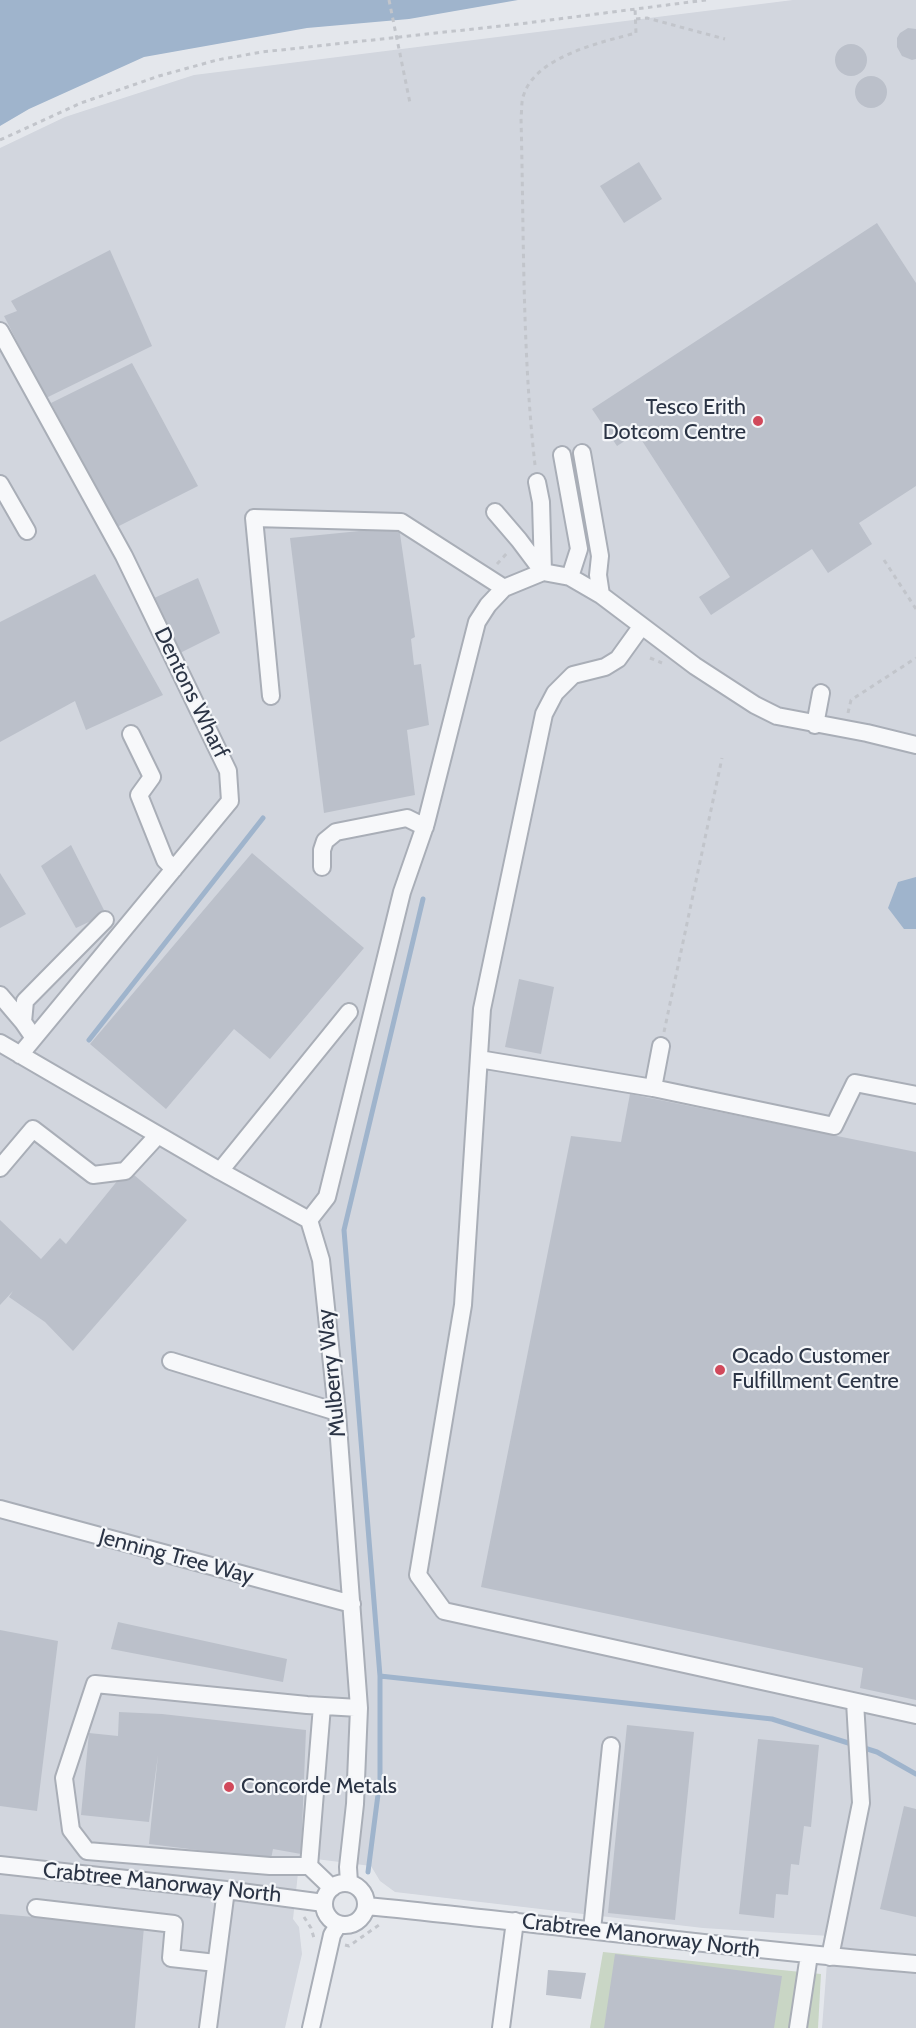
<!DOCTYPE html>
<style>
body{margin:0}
canvas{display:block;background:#e4e7ec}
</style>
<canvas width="916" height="2028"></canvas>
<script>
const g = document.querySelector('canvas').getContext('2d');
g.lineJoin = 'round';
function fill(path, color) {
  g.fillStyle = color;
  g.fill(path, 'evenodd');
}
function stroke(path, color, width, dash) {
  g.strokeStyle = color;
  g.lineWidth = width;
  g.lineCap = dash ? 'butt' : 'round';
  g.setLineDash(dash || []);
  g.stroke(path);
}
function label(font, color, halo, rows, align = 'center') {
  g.font = font + ' Cabin,sans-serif';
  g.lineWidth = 4.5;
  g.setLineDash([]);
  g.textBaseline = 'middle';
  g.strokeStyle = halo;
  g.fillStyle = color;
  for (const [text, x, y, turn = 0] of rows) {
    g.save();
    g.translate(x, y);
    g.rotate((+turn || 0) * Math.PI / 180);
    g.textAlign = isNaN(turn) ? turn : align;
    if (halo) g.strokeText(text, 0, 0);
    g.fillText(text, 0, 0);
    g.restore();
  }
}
const built = new Path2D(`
 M793,0H916V2028H822L829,1936L703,1928L395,1892L380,1881L371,1866L316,1859L298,1873L293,1919L299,1927L302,1954L285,2028H0V148L65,117L194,75Z`);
const green = new Path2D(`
 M603,1952L821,1974L818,2028H590Z`);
const water = new Path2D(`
 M0,0H518L409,19L307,28L144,57L29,109L0,126Z
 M916,877V929H904L888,908L898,882Z`);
const stream = new Path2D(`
 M89,1040L263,818
 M380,1676L772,1719L877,1752L916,1774
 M368,1872L380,1779V1676L344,1230L423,899`);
const building = new Path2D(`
 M908,28L916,29V59L912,60L902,56L897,47V38L900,33Z
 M835 60a16 16 0 1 1 32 0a16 16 0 1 1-32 0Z
 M855 92a16 16 0 1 1 32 0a16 16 0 1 1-32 0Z
 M639,162L662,199L624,223L600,186Z
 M877,223L916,283V486L859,523L872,544L828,573L812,549L711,615L699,597L730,577L637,433L617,446L592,409Z
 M110,250L152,346L46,398L4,316L17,311L11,301Z
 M132,363L198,486L117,527L51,403Z
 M399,527L415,637L411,639L414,665L421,664L429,725L407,730L415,795L324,813L290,538Z
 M95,574L163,695L86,730L75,701L0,742V622Z
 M198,578L220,633L178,654L152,599Z
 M71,845L106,914L76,928L41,866Z
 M252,853L364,948L270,1059L234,1029L166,1109L90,1044Z
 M0,873L26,914L0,928Z
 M519,979L554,987L541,1054L505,1047Z
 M630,1094L916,1152V1700L860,1688L863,1668L481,1587L571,1136L621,1142Z
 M127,1169L187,1220L73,1351L45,1322L9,1297L13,1291L0,1305V1220L41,1259L60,1238L66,1244Z
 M118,1622L287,1659L283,1682L111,1649Z
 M0,1630L58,1641L37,1811L0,1806Z
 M119,1712L162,1714L306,1730L301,1854L273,1849L271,1859L149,1844L158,1755L149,1822L81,1815L89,1733L118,1736Z
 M627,1725L694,1732L675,1920L608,1913Z
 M758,1739L819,1745L811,1827L804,1826L799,1865L791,1864L788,1895L776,1894L774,1918L739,1914Z
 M904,1806L916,1809V1917L880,1909Z
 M0,1914L144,1927L135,2028H0Z
 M615,1954L782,1976L774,2028H604Z
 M548,1970L586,1973L581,1999L546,1995Z`);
const path = new Path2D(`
 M389,0L410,103
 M636,19L647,18L725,39
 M0,140L81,103L159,76L217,60L262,52L519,24L706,0
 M535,465C522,350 524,233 521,118C522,110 521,101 524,94C537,56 602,42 636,33L635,8
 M884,560L916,609
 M497,564L509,551
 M650,658L662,663
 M848,713L851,700L916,658
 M664,1032L722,758
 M304,1917L311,1928L314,1938
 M345,1945L349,1946L379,1925`);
const minor = new Path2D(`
 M0,331L124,556L228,771L230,801L20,1055
 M582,453L600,556L598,575L601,595
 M562,455L579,549L570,577
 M537,482L541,502L543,572
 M0,484L27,531
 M495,512L519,540L543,572
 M641,627L618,659L605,667L573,675L555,693L544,714L482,1009L463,1305L418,1575L444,1611L916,1715
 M271,696L254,518L401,522L504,588
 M815,725L821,693
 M131,734L152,777L139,795L165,860L174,869
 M322,867V850L325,841L336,832L407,818L425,827
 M0,995L23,1022
 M34,1038L23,1022L25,1001L105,920
 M0,1043L220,1171L309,1220L321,1260L337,1412L359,1708L355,1804L348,1867L349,1883
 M479,1059L653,1088L661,1046
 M653,1088L834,1126L855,1083L916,1095
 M0,1168L33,1129L93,1175L125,1171L158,1135
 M220,1171L349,1012
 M309,1220L327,1197L402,892L426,823L477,622L488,605L504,588L543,572L570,577L601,595L695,666L755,705L777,716L867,733L916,745
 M171,1361L337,1412
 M0,1509L352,1604
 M0,1865L226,1890L324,1903
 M309,1866L322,1706
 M324 1904a21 21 0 1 1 42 0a21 21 0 1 1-42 0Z
 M332,1888L309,1866H270L87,1851L71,1830L64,1778L95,1684L307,1705L359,1708
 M367,1906C550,1924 732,1949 916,1964
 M36,1908L174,1924L171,1958L216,1963
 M592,1930L611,1746
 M830,1957L861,1803L855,1702
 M208,2028L226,1890
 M311,2028L332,1935L338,1925
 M501,2028L515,1921
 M798,2028L809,1955`);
const markers = [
 [758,421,6,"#d1495b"],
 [720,1370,6,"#d1495b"],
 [229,1787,6,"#d1495b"]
];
const poiNames = [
 ["Tesco Erith",746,408,"right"],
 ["Dotcom Centre",746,433,"right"],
 ["Ocado Customer",732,1357],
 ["Fulfillment Centre",732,1382],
 ["Concorde Metals",241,1787]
];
const streetNames = [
 ["Dentons Wharf",191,693,64],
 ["Mulberry Way",332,1373,-96],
 ["Jenning Tree Way",176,1557,15],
 ["Crabtree Manorway North",162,1883,6],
 ["Crabtree Manorway North",641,1936,7]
];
fill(built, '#d2d6de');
fill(green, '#c9d6c5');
fill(water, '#9fb4cc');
stroke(stream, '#9fb4cc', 5);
fill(building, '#bbc0ca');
stroke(minor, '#a9aeb7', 20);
stroke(path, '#c2c5cb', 3, [4.5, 4.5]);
stroke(minor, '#f7f8fa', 16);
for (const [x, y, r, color] of markers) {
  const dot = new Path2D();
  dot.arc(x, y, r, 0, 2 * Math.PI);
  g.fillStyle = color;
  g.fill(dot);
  stroke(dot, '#f4f6f9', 2);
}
label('22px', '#2b3445', '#f4f6f9', poiNames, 'left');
label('22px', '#2b3445', '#f4f6f9', streetNames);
</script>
